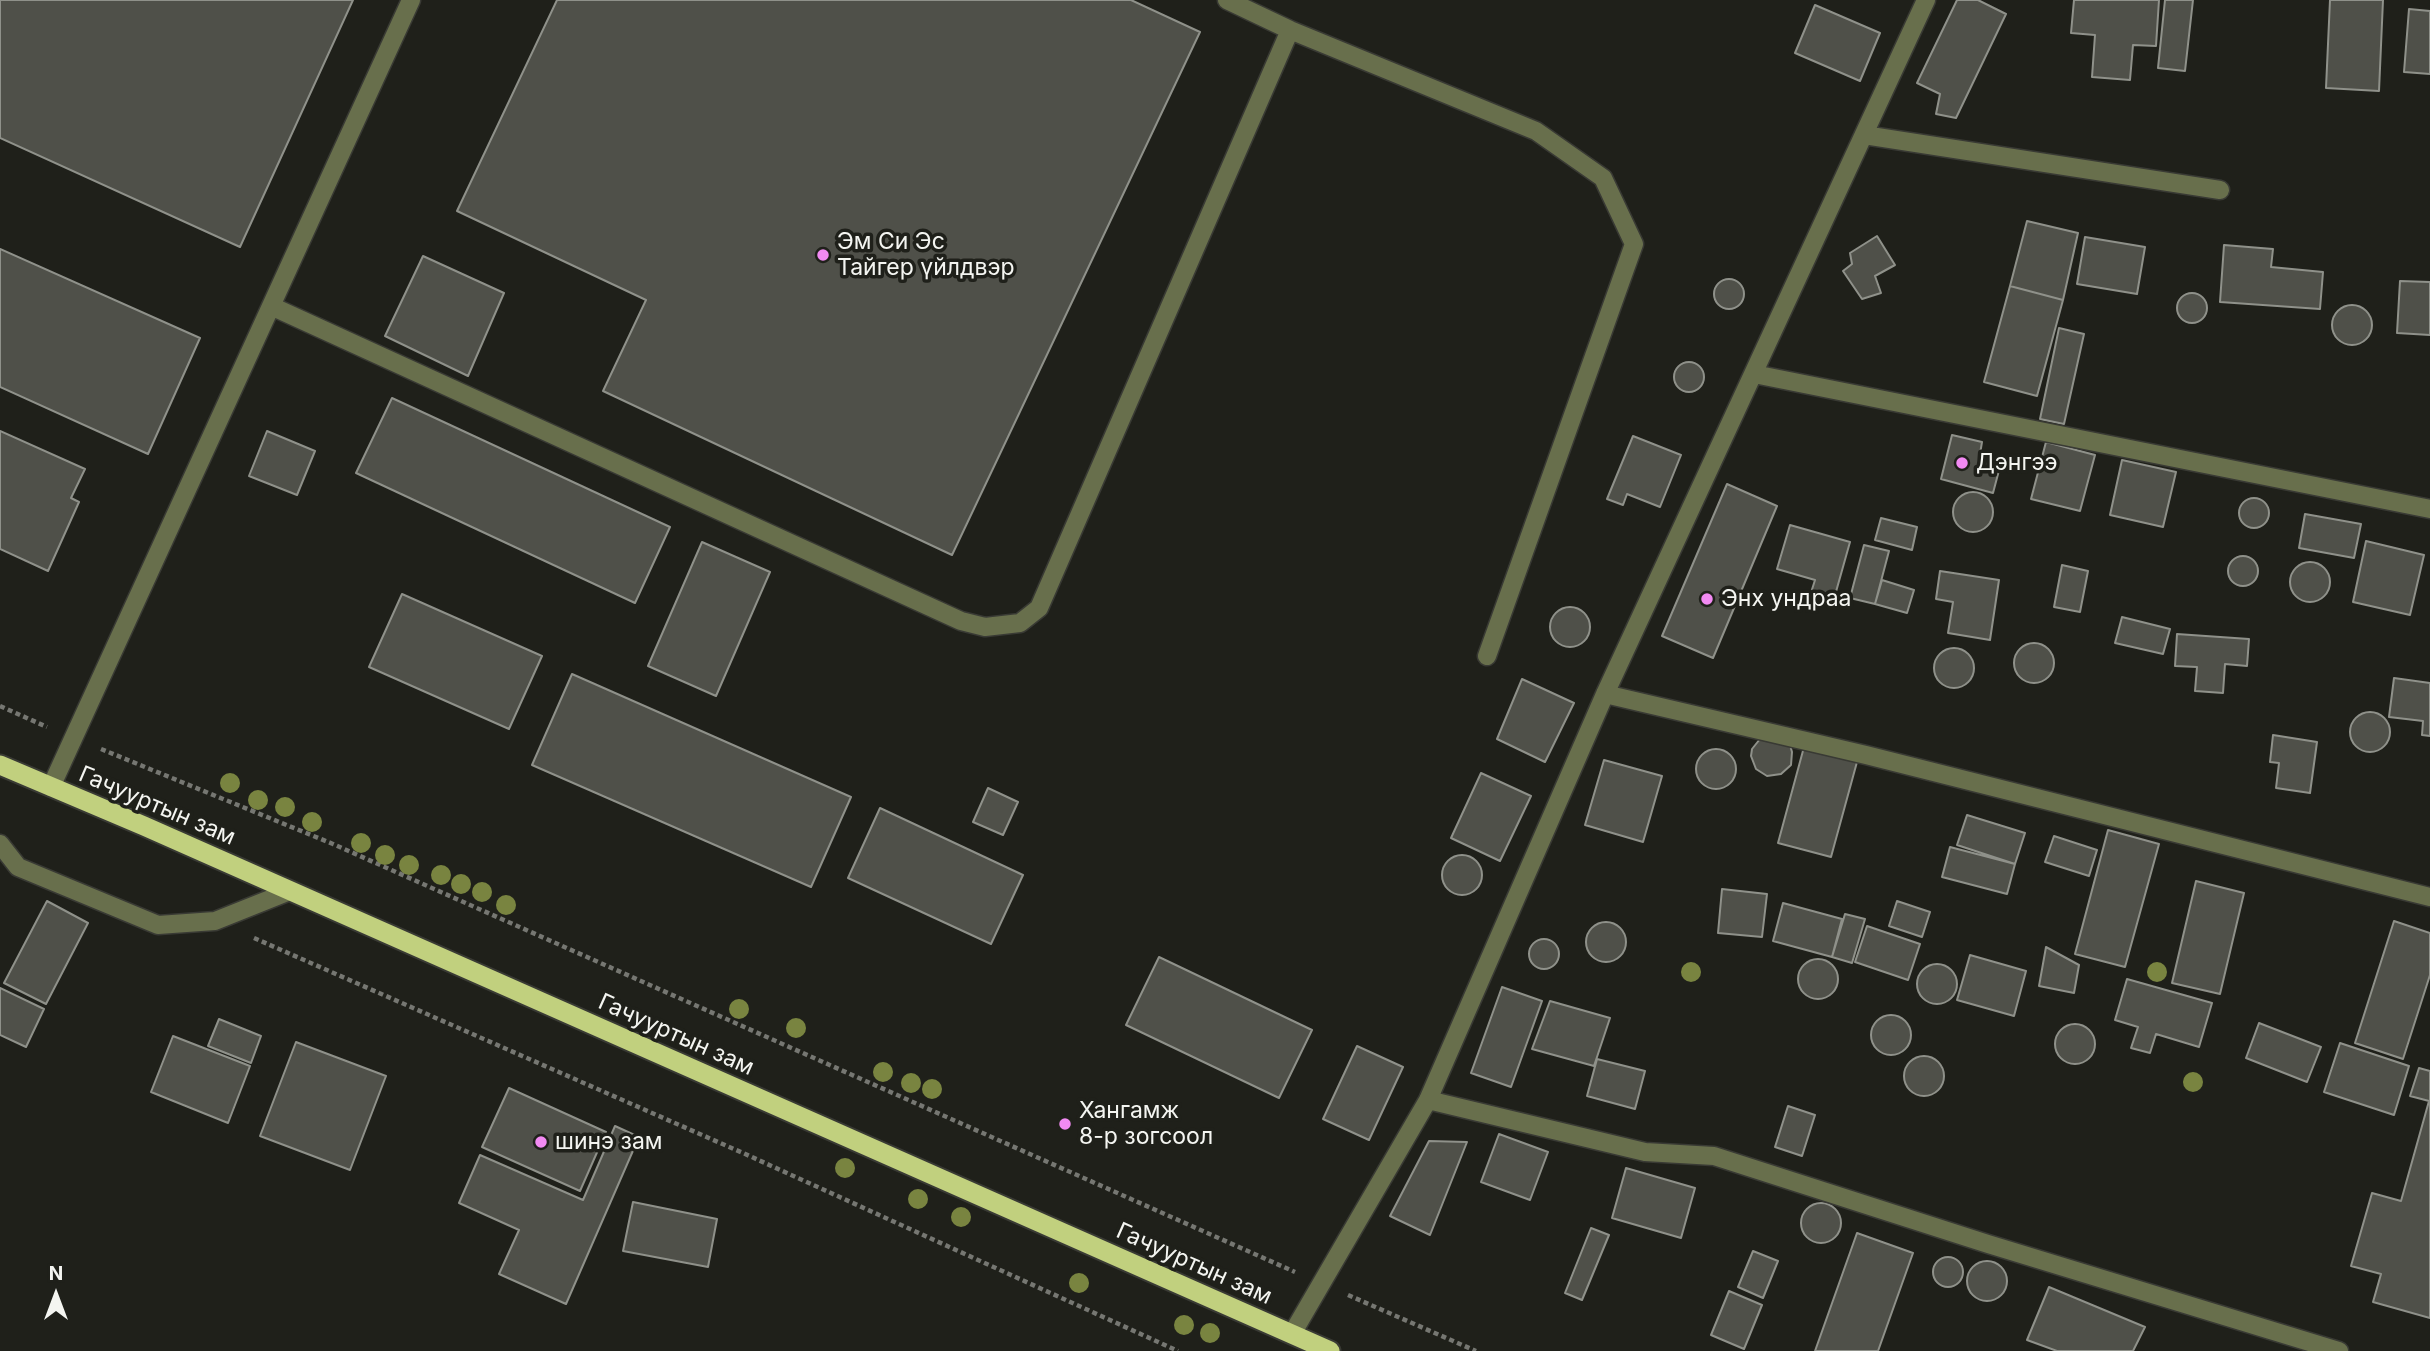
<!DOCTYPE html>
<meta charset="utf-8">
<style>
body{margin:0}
#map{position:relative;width:2430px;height:1351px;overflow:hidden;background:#1f201a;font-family:Inter,sans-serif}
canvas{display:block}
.north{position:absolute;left:21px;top:1260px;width:70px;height:70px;-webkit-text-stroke:5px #1f201a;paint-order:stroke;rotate:0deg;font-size:19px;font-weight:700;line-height:28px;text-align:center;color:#f4f5f1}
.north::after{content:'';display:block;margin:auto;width:24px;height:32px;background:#f4f5f1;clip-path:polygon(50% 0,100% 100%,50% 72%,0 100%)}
</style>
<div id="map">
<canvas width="2430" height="1351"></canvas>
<div class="north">N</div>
</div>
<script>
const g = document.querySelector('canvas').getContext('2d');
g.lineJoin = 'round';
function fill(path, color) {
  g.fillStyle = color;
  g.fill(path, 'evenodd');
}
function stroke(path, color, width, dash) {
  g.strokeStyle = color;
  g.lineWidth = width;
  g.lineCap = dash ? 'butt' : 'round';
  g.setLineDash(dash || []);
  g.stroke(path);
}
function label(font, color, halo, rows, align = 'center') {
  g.font = font + ' Inter,sans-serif';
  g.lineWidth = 7;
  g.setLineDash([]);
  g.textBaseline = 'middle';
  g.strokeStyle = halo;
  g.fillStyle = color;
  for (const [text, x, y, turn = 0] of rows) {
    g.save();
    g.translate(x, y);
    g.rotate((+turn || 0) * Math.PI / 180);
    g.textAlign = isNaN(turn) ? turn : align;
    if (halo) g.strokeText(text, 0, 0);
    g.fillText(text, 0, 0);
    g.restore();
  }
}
const building = new Path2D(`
 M0,0H353L240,247L0,138Z
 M557,0H1131L1200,32L952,555L603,391L646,300L457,211Z
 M1957,0H1978L2006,14L1956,118L1936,114L1940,94L1917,83Z
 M2074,0H2159L2156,46L2133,45L2130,80L2092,77L2095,35L2071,33Z
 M2165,0H2193L2185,71L2158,68Z
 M2330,0H2383L2379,91L2326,88Z
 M1815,5L1880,33L1860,81L1795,53Z
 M2409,9L2430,11V74L2404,72Z
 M2027,221L2078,233L2063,300L2010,286Z
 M1877,236L1895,265L1875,276L1881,293L1862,299L1843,271L1852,264L1850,253Z
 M2085,237L2145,247L2137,294L2077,284Z
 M2224,245L2273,249L2271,267L2323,272L2320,309L2220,302Z
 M0,249L200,338L148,454L0,387Z
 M423,256L504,293L468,376L385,336Z
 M1714 294a15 15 0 1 1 30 0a15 15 0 1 1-30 0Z
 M2400,281L2430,282V335L2397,333Z
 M2010,286L2063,300L2037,396L1984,382Z
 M2177 308a15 15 0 1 1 30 0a15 15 0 1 1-30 0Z
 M2332 325a20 20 0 1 1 40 0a20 20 0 1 1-40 0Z
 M2059,328L2084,334L2064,424L2040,419Z
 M1674 377a15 15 0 1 1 30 0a15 15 0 1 1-30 0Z
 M392,398L670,527L635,603L356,473Z
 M0,431L85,469L71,498L79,502L48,571L0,549Z
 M267,431L315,451L297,495L249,476Z
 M1952,435L1982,442L1980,454L2002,459L1993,493L1941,479Z
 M1633,436L1681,455L1660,507L1627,494L1623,505L1607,499Z
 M2046,442L2095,455L2080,511L2031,499Z
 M2122,460L2176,472L2163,527L2110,515Z
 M1727,484L1777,506L1713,658L1662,636Z
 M1953 512a20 20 0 1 1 40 0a20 20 0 1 1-40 0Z
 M2239 513a15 15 0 1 1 30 0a15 15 0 1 1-30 0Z
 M2305,514L2361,524L2354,558L2299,548Z
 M1881,518L1917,527L1912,550L1875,540Z
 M1790,525L1850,542L1832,606L1809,599L1815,580L1777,569Z
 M2366,541L2424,555L2410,615L2353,602Z
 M702,542L770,572L716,696L648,666Z
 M1864,545L1889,551L1875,604L1850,598Z
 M2228 571a15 15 0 1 1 30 0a15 15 0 1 1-30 0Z
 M2290 582a20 20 0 1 1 40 0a20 20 0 1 1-40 0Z
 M2062,565L2088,571L2080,612L2054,607Z
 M1940,571L1999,580L1990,640L1948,633L1953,602L1936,599Z
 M1882,580L1914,590L1907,613L1875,604Z
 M402,594L542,656L509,729L369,667Z
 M1550 627a20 20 0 1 1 40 0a20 20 0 1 1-40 0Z
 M2122,617L2170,629L2163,654L2115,643Z
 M2177,634L2249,639L2247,666L2225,664L2223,693L2195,691L2197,667L2175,666Z
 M2014 663a20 20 0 1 1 40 0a20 20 0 1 1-40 0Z
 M1934 668a20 20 0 1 1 40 0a20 20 0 1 1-40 0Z
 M572,674L851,797L811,887L532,765Z
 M2394,678L2430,683V736L2422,735L2423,721L2389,717Z
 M1522,679L1574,703L1545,762L1497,739Z
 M2350 732a20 20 0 1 1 40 0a20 20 0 1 1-40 0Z
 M2273,735L2317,742L2310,793L2276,788L2279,763L2270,762Z
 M1760,739L1790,745L1792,752L1791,765L1781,774L1767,776L1756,769L1751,756L1752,749Z
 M1804,747L1857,762L1831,857L1778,843Z
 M1696 769a20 20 0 1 1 40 0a20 20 0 1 1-40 0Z
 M1604,760L1662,776L1643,842L1585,825Z
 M1481,773L1531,796L1500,861L1451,838Z
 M988,788L1018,802L1003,835L973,822Z
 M880,808L1023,875L991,944L848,878Z
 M1967,815L2025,833L2015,864L1957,845Z
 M2108,830L2159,844L2125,967L2075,954Z
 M2054,836L2097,850L2089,876L2045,862Z
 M1950,847L2015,864L2007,894L1942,877Z
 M1442 875a20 20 0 1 1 40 0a20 20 0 1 1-40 0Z
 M2196,881L2244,893L2220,994L2172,983Z
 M1722,889L1767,894L1762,937L1718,933Z
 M47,901L88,923L46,1004L4,983Z
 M1897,901L1930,912L1922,937L1889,926Z
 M1783,903L1842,919L1832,957L1773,941Z
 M1845,914L1865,919L1852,963L1832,957Z
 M2394,921L2430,933V975L2403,1059L2355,1043Z
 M1586 942a20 20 0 1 1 40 0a20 20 0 1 1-40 0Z
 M1867,926L1920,944L1908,980L1855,962Z
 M1529 954a15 15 0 1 1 30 0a15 15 0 1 1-30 0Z
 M2046,947L2079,965L2074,993L2039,986Z
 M1970,955L2026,971L2014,1016L1957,1000Z
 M1159,957L1312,1030L1279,1098L1126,1025Z
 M1798 979a20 20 0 1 1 40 0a20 20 0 1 1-40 0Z
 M1917 984a20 20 0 1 1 40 0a20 20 0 1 1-40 0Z
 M2127,979L2212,1003L2199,1047L2156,1034L2150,1053L2131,1048L2138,1027L2115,1020Z
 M1502,987L1542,1001L1511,1087L1471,1073Z
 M0,988L44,1009L26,1047L0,1035Z
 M1550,1001L1610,1018L1594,1066L1532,1049Z
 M1871 1035a20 20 0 1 1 40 0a20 20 0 1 1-40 0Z
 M219,1019L261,1036L251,1063L208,1046Z
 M2259,1023L2321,1047L2307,1082L2246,1058Z
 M2055 1044a20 20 0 1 1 40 0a20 20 0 1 1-40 0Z
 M173,1036L250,1066L228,1123L151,1092Z
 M296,1042L386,1076L350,1170L260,1136Z
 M2340,1043L2409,1066L2394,1115L2324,1092Z
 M1357,1046L1403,1067L1369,1140L1323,1119Z
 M1904 1076a20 20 0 1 1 40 0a20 20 0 1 1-40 0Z
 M1597,1059L1645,1071L1635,1109L1587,1096Z
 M2419,1068L2430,1071V1318L2373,1302L2381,1274L2351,1266L2372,1193L2401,1201L2429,1101L2410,1096Z
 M509,1088L606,1132L580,1191L482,1147Z
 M1788,1106L1815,1115L1802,1156L1775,1147Z
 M615,1126L639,1137L566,1304L499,1274L519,1230L459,1203L480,1155L583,1200Z
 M1499,1134L1548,1152L1530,1200L1481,1182Z
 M1429,1141L1467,1142L1430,1235L1390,1216Z
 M1626,1168L1695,1188L1681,1238L1612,1218Z
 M633,1202L717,1219L708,1267L623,1251Z
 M1801 1223a20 20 0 1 1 40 0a20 20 0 1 1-40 0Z
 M1591,1228L1609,1235L1582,1300L1565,1293Z
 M1857,1233L1913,1253L1878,1351H1815Z
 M1753,1251L1778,1261L1763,1298L1738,1287Z
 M1933 1272a15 15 0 1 1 30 0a15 15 0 1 1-30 0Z
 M1967 1281a20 20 0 1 1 40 0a20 20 0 1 1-40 0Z
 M2049,1287L2145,1327L2133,1351H2057L2027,1340Z
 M1729,1291L1762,1305L1744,1349L1711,1335Z`);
const path = new Path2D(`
 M0,706L47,727
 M101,749L333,844L1295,1272
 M254,938L743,1153L1178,1351
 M1348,1295L1476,1351`);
const service = new Path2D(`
 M1227,0L1290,30L1536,131L1603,178L1634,244L1487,656
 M271,306L961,621L985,627L1020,623L1039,608L1290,30
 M51,787L411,0
 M0,844L18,867L158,925L215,921L290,891`);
const minor = new Path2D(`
 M1864,135L2220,190
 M1754,374L2430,509
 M1605,694L1866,755L2430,897
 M1428,1100L1645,1152L1714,1156L1988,1244L2339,1351
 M1292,1334L1428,1100L1605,694L1926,0`);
const trunk = new Path2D(`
 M0,765L144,826L1330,1351`);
const trees = [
 [230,783],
 [258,800],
 [285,807],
 [312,822],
 [361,843],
 [385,855],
 [409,865],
 [441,875],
 [461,884],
 [482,892],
 [506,905],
 [1691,972],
 [2157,972],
 [739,1009],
 [796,1028],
 [883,1072],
 [2193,1082],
 [911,1083],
 [932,1089],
 [845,1168],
 [918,1199],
 [961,1217],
 [1079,1283],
 [1184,1325],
 [1210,1333]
];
const markers = [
 [823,255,7,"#f28af2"],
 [1962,463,7,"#f28af2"],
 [1707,599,7,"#f28af2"],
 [1065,1124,7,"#f28af2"],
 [541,1142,7,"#f28af2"]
];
const poiNames = [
 ["Эм Си Эс",837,242],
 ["Тайгер үйлдвэр",837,268],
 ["Дэнгээ",1976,463],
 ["Энх ундраа",1721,599],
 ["Хангамж",1079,1111],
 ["8-р зогсоол",1079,1137],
 ["шинэ зам",555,1142]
];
const streetNames = [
 ["Гачууртын зам",157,806,23],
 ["Гачууртын зам",676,1035,24],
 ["Гачууртын зам",1194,1264,24]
];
fill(building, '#4f5049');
stroke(building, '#8f918a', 2);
stroke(service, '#393a34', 21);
stroke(minor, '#393a34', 21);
stroke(trunk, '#393a34', 23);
stroke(path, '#767772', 4.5, [5, 3.5]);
stroke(service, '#686f4c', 18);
stroke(minor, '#686f4c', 18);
stroke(trunk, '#c1d07e', 19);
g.fillStyle = '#798440';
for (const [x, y] of trees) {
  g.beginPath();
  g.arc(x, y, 10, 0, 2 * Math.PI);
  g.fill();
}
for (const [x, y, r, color] of markers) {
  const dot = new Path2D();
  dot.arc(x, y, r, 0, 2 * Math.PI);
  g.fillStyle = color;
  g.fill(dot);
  stroke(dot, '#1f201a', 2.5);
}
label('23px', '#f4f5f1', '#1f201a', poiNames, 'left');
label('23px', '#f4f5f1', '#1f201a', streetNames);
</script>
